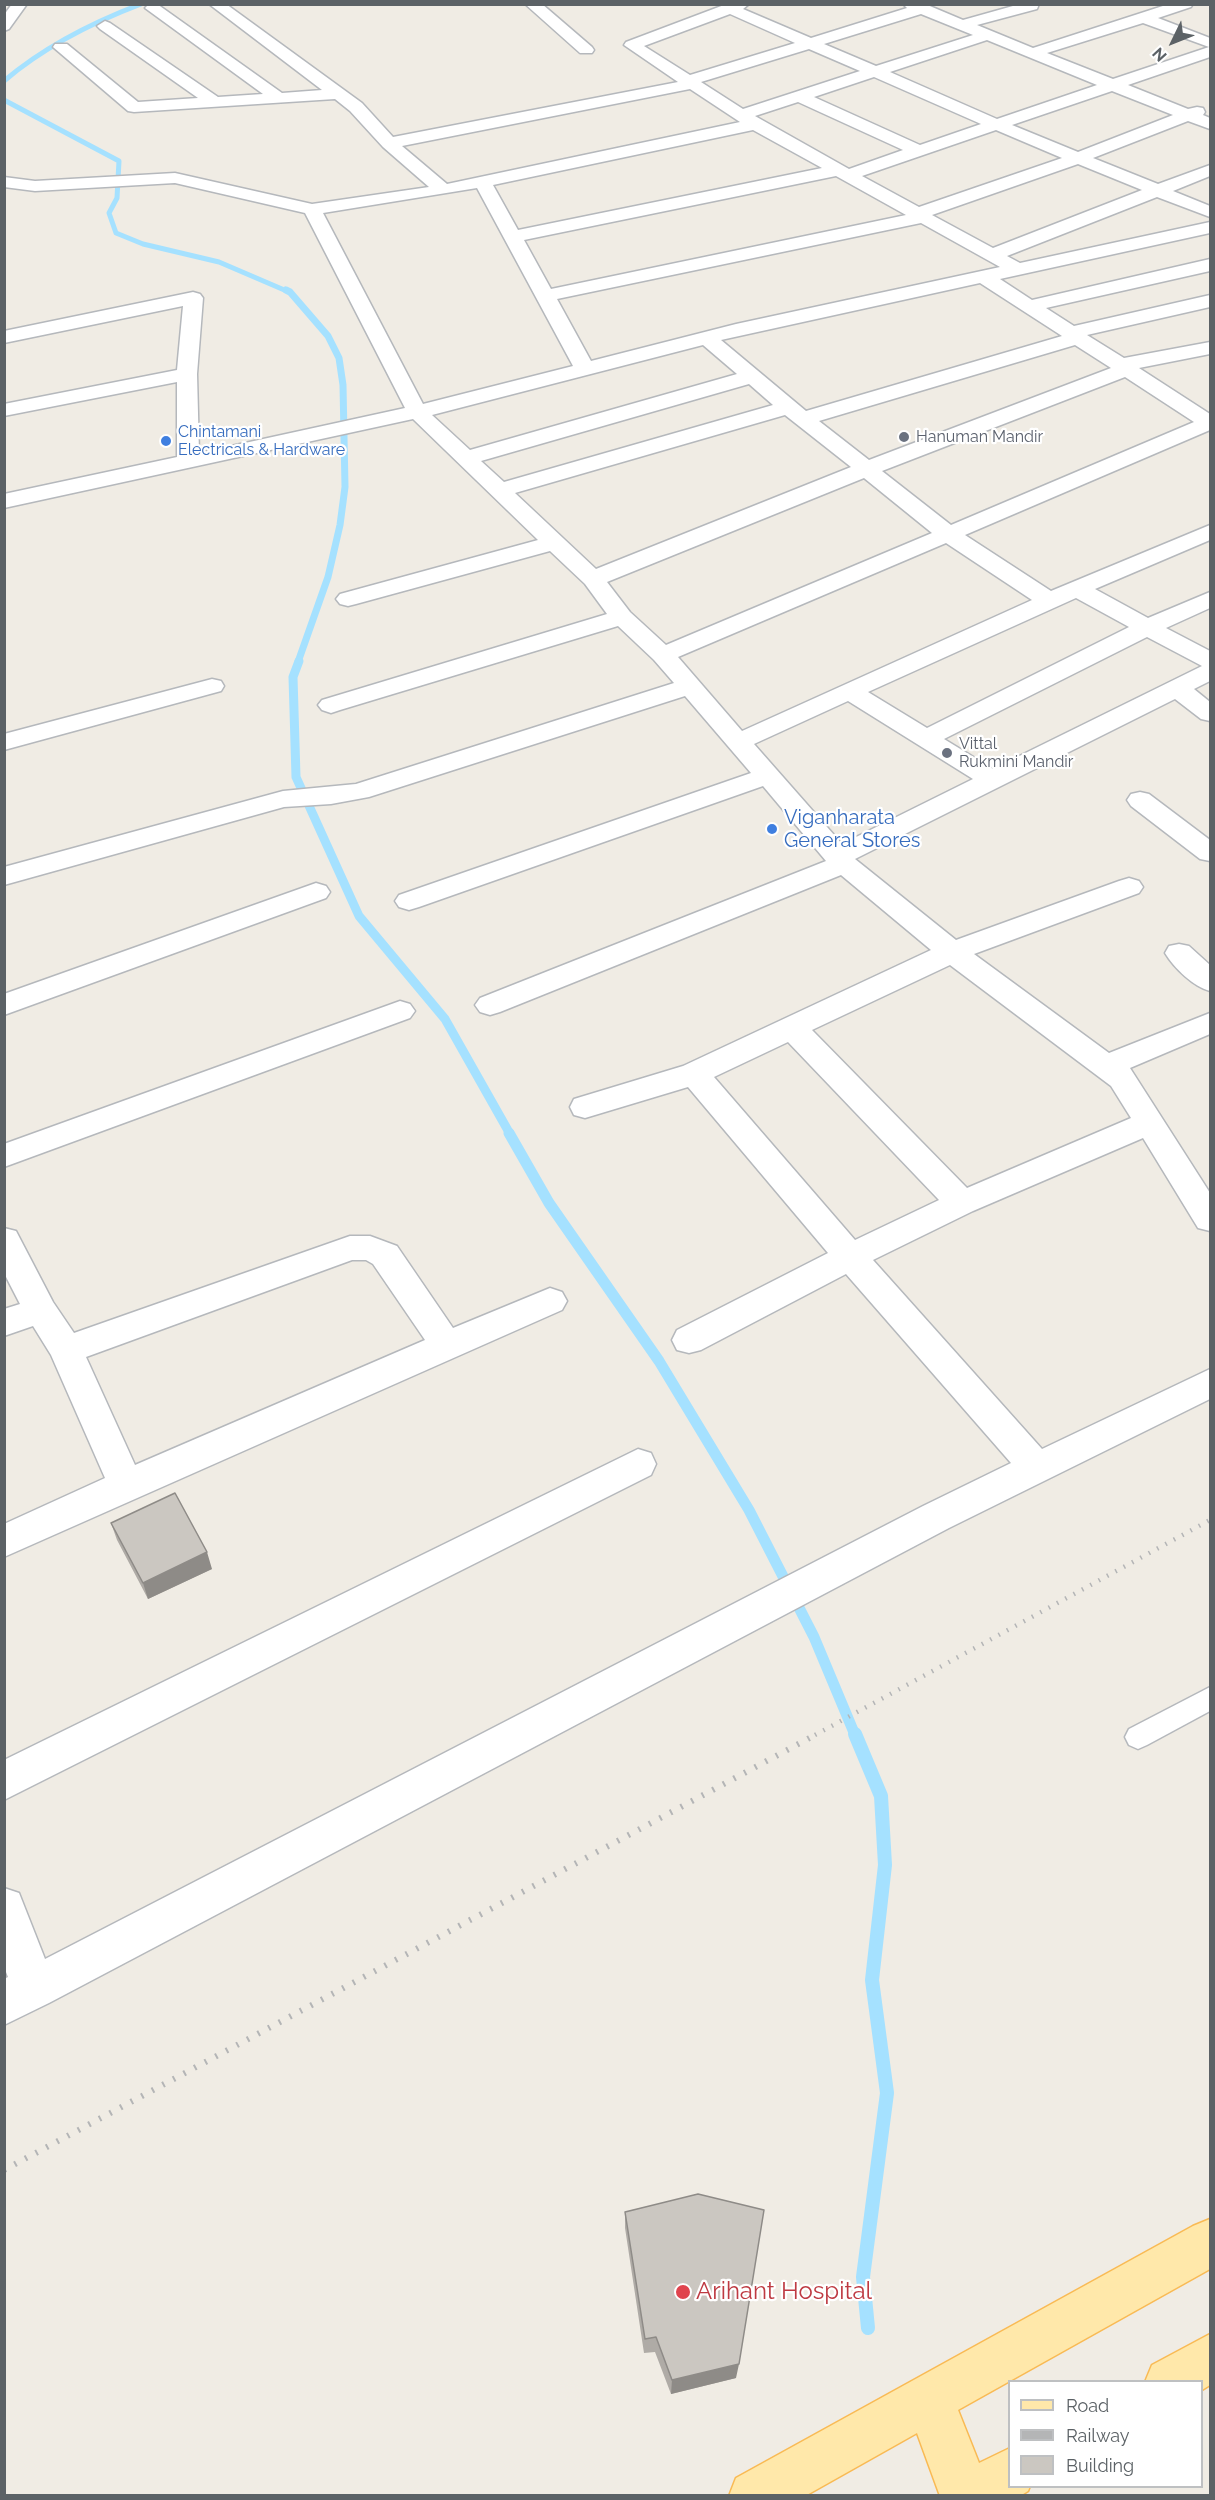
<!DOCTYPE html>
<style>
body{margin:0}
#map{position:relative;width:1215px;height:2500px;overflow:hidden;background:#f0ece4;font-family:Raleway,sans-serif}
canvas{display:block}
.frame{position:absolute;inset:0;border:6px solid #5c6266;pointer-events:none}
.legend{position:absolute;left:1008px;top:2380px;width:195px;height:108px;box-sizing:border-box;background:#fff;border:2px solid #bec0c2;margin:0;padding:8px 10px;list-style:none;font-size:18px;color:#5c6266}
.legend li{display:flex;align-items:center;gap:12px;height:30px}
.legend b{width:30px;border:2px solid #bec0c2}
.north{position:absolute;left:1143px;top:12px;width:60px;height:60px;-webkit-text-stroke:4px #fff;paint-order:stroke;rotate:227deg;font-size:16px;font-weight:700;line-height:24px;text-align:center;color:#5c6266}
.north::after{content:'';display:block;margin:auto;width:21px;height:27px;background:#5c6266;clip-path:polygon(50% 0,100% 100%,50% 72%,0 100%)}
</style>
<div id="map">
<canvas width="1215" height="2500"></canvas>
<div class="frame"></div>
<ul class="legend">
<li><b style="height:8px;background:#ffe8aa"></b>Road</li>
<li><b style="height:8px;background:#b4b5b6"></b>Railway</li>
<li><b style="height:16px;background:#cbc7c1"></b>Building</li>
</ul>
<div class="north">N</div>
</div>
<script>
const g = document.querySelector('canvas').getContext('2d');
g.lineJoin = 'round';
function stroke(path, color, width, dash) {
  g.strokeStyle = color;
  g.lineWidth = width;
  g.lineCap = dash ? 'butt' : 'round';
  g.setLineDash(dash || []);
  g.stroke(path);
}
function fill(path, color) {
  g.fillStyle = color;
  g.fill(path, 'evenodd');
}
function label(font, color, halo, rows, align = 'center') {
  g.font = font + ' Raleway,sans-serif';
  g.lineWidth = 4.5;
  g.setLineDash([]);
  g.textBaseline = 'middle';
  g.strokeStyle = halo;
  g.fillStyle = color;
  for (const [text, x, y, turn = 0] of rows) {
    g.save();
    g.translate(x, y);
    g.rotate((+turn || 0) * Math.PI / 180);
    g.textAlign = isNaN(turn) ? turn : align;
    if (halo) g.strokeText(text, 0, 0);
    g.fillText(text, 0, 0);
    g.restore();
  }
}
const streamFar4 = new Path2D(`
 M4,81C45,46 91,23 141,4
 M4,100L119,161L117,198L109,213L116,233L143,244L219,262L289,292`);
const streamFar3 = new Path2D(`
 M286,290L290,292L328,336L339,358L343,385L345,487L340,525L328,577L298,662`);
const streamFar2 = new Path2D(`
 M299,661L293,677L296,777L359,916L445,1019L510,1134`);
const streamFar1 = new Path2D(`
 M509,1133L549,1203L659,1361L749,1510L814,1637L855,1735`);
const stream = new Path2D(`
 M855,1734L881,1796L885,1865L872,1980L887,2093L863,2277L868,2328`);
const lane = new Path2D(`
 M1210,1687V1711L1147,1745L1138,1749L1129,1745L1125,1737L1129,1729Z`);
const street = new Path2D(`
 M12,4H27L9,29L4,31V15Z
 M209,4H226L362,103L393,137L678,82L624,45L626,42L724,5L749,4L743,9L811,38L907,8L903,4H925L963,20L1020,4H1039L1037,9L977,25L1033,48L1169,4H1193L1191,7L1158,18L1210,38V57L1128,85L1188,109L1197,107L1203,108L1205,112L1203,115L1210,118V129L1188,121L1093,158L1158,184L1210,165V176L1173,191L1210,206V217L1157,197L1007,256L1020,263L1210,222V233L1000,279L1032,300L1210,259V271L1046,308L1074,326L1210,295V307L1087,335L1124,358L1210,342V354L1139,368L1210,414V430L965,535L1051,591L1210,525V540L1095,589L1148,618L1210,592V608L1166,628L1210,651V681L1194,689L1210,702V721L1201,719L1175,699L855,859L956,940L1119,881L1129,878L1139,881L1143,887L1139,893L974,954L1109,1053L1210,1013V1034L1130,1068L1210,1193V1231L1198,1228L1143,1138L973,1211L873,1260L1042,1449L1210,1369V1399L949,1528L49,2003L4,2025V1979L8,1977L4,1967V1888L19,1893L45,1959L923,1506L1011,1463L846,1274L701,1350L689,1353L677,1350L672,1340L677,1330L828,1253L688,1087L585,1118L574,1115L570,1107L574,1099L683,1066L931,950L841,875L500,1012L490,1015L480,1012L475,1005L480,998L826,861L763,786L419,907L409,910L399,907L395,901L399,895L751,773L685,696L369,797L331,804L284,807L4,885V867L283,791L356,784L674,683L654,660L618,626L340,710L331,713L322,710L318,705L322,700L607,614L585,584L550,551L356,604L348,606L340,604L336,599L340,594L538,540L413,419L4,508V494L177,457V382L4,416V404L177,370L183,306L4,343V331L193,292L200,294L203,298L197,374L199,453L405,408L305,213L175,183L35,191L4,187V177L35,181L175,173L312,204L429,187L383,147L350,111L335,99L134,112L128,111L53,47L55,44H67L138,102L198,98L100,29L97,26L105,21L110,23L218,97L263,94L145,8L148,5L157,4L282,93L322,90ZM730,14L795,43L690,75L644,46ZM921,14L973,35L876,66L824,44ZM1143,23L1209,47L1113,79L1047,53ZM987,40L1097,85L997,119L890,72ZM809,49L860,71L743,109L701,82ZM874,77L981,124L920,145L814,97ZM690,89L740,122L447,184L402,146ZM1112,91L1173,115L1078,152L1012,125ZM798,102L903,150L849,169L755,116ZM753,130L822,168L518,230L493,185ZM996,130L1062,158L919,207L862,176ZM1078,164L1142,190L993,248L932,215ZM836,176L906,215L551,289L524,240ZM477,188L573,366L423,404L323,213ZM921,223L1000,267L736,324L591,361L557,299ZM980,283L1062,336L806,411L721,340ZM703,345L737,374L470,450L432,415ZM1075,345L1111,368L869,460L819,421ZM1125,377L1194,422L951,525L882,471ZM749,384L773,405L504,482L481,461ZM785,415L851,467L596,569L515,493ZM864,478L932,533L666,645L630,612L607,582ZM946,543L1032,600L742,731L678,657ZM1076,598L1129,627L927,728L868,692ZM1147,637L1202,666L993,769L944,739ZM848,701L973,779L842,844L754,744ZM950,965L1111,1086L1131,1118L967,1188L812,1030ZM788,1042L939,1200L855,1240L714,1077Z
 M525,4H542L592,47L594,50L592,53H580Z
 M212,679L221,681L224,686L221,691L4,750V734Z
 M1140,792L1149,794L1210,840V861L1200,859L1131,806L1127,800L1131,794Z
 M316,883L326,886L330,892L326,898L4,1015V994Z
 M1179,944L1189,946L1210,965V991C1194,987 1174,968 1165,953L1169,946Z
 M400,1001L410,1004L415,1011L410,1018L4,1167V1144Z
 M4,1228L16,1231L53,1302L74,1333L350,1236H370L397,1246L453,1328L550,1288L562,1292L567,1301L562,1310L4,1557V1524L105,1478L51,1355L33,1326L4,1336V1309L20,1304L4,1273ZM352,1260H366L373,1264L425,1340L135,1465L86,1357Z
 M638,1449L651,1453L656,1464L651,1475L4,1800V1760Z`);
const primary = new Path2D(`
 M1210,2219V2269L958,2410L979,2463L1010,2448V2486H1030L1028,2491L1020,2496H940L917,2433L805,2496H729L736,2478L1193,2226Z
 M1210,2334V2385L1202,2390V2382H1145L1152,2365Z`);
const railFar1 = new Path2D(`
 M815,1735L1210,1520`);
const rail = new Path2D(`
 M4,2170L817,1734`);
const wall = new Path2D(`
 M111,1523L212,1569L148,1599L117,1540Z
 M625,2212L736,2378L671,2394L655,2352L644,2353L625,2228Z`);
const shadedWall = new Path2D(`
 M207,1552L212,1569L148,1599L143,1583Z
 M739,2364L736,2378L671,2394L672,2380Z`);
const building = new Path2D(`
 M175,1493L207,1552L143,1583L111,1523Z
 M698,2194L764,2210L739,2364L672,2380L656,2337L645,2339L625,2212Z`);
const markers = [
 [904,437,6,"#6b7280"],
 [166,441,6,"#3f7fe0"],
 [947,753,6,"#6b7280"],
 [772,829,6,"#3f7fe0"],
 [683,2292,8,"#e0444e"]
];
const farShopnames = [
 ["Chintamani",178,432],
 ["Electricals & Hardware",178,450]
];
const farWorshipnames = [
 ["Hanuman Mandir",916,437],
 ["Vittal",959,744],
 ["Rukmini Mandir",959,762]
];
const shopNames = [
 ["Viganharata",784,818],
 ["General Stores",784,841]
];
const nearHealthnames = [
 ["Arihant Hospital",696,2292]
];
stroke(streamFar4, '#a5e1ff', 5);
stroke(streamFar3, '#a5e1ff', 7);
stroke(streamFar2, '#a5e1ff', 9);
stroke(streamFar1, '#a5e1ff', 11);
stroke(stream, '#a5e1ff', 14);
stroke(lane, '#b5b8bc', 3);
stroke(street, '#b5b8bc', 3);
stroke(primary, '#f9ba54', 3);
fill(lane, '#fff');
fill(street, '#fff');
fill(primary, '#ffe8aa');
stroke(railFar1, '#b4b5b6', 4.5, [1.5, 8]);
stroke(rail, '#b4b5b6', 6, [2, 10]);
fill(wall, '#afaba6');
fill(shadedWall, '#8e8b87');
fill(building, '#cbc7c1');
stroke(building, '#8e8b87', 1.5);
for (const [x, y, r, color] of markers) {
  const dot = new Path2D();
  dot.arc(x, y, r, 0, 2 * Math.PI);
  g.fillStyle = color;
  g.fill(dot);
  stroke(dot, '#fff', 2);
}
label('16px', '#366cbe', '#fff', farShopnames, 'left');
label('16px', '#5b616d', '#fff', farWorshipnames, 'left');
label('20px', '#366cbe', '#fff', shopNames, 'left');
label('24px', '#be3a42', '#fff', nearHealthnames, 'left');
</script>
